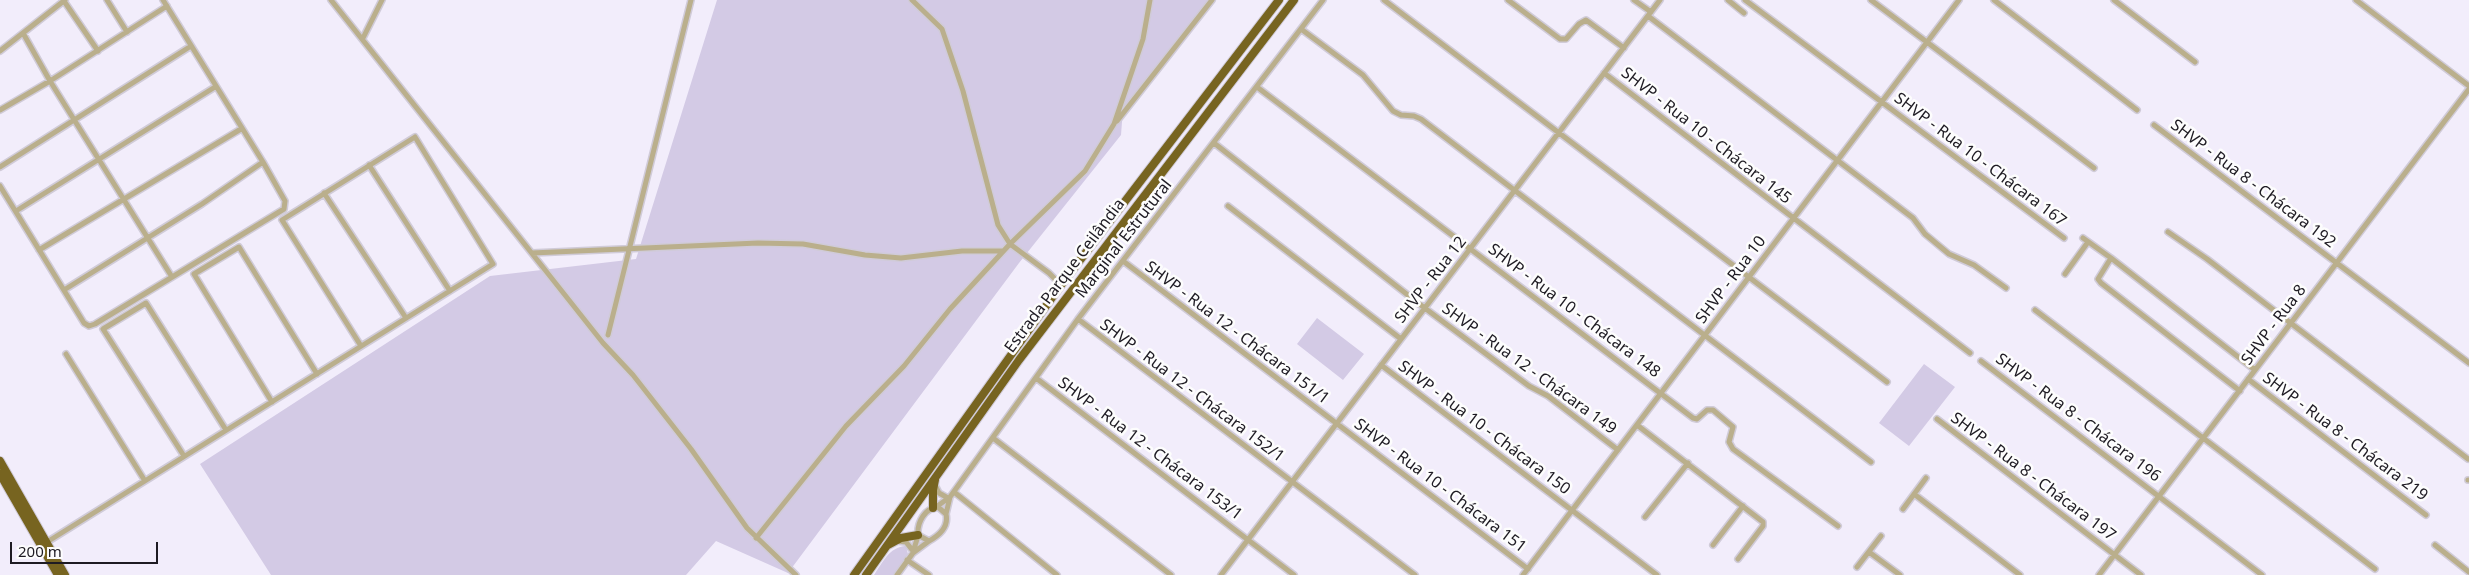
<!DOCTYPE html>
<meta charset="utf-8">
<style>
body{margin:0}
#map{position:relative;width:2469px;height:575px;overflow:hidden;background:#f2edfb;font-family:"Noto Sans",sans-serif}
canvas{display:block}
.scale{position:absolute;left:10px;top:542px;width:148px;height:22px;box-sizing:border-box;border:2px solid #1e1b23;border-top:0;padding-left:6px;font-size:15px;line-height:18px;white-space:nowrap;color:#1e1b23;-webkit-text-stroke:4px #fdfdfd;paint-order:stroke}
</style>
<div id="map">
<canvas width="2469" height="575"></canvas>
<div class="scale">200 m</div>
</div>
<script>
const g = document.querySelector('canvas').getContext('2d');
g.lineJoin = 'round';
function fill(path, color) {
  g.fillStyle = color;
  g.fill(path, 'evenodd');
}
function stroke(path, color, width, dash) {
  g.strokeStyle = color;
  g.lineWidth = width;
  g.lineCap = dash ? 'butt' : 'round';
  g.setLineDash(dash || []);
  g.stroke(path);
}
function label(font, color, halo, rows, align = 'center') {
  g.font = font + ' "Noto Sans",sans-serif';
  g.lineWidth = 5;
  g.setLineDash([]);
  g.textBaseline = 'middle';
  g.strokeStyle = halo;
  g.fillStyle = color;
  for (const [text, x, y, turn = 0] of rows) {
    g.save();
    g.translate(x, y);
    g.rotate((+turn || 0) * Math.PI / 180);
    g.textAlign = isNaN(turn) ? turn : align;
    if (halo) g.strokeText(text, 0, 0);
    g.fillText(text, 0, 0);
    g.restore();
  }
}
const green = new Path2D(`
 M717,0H1208L1123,109L1121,135L1019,263L788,573L716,541L686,575H271L200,464L490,276L636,259Z
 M1317,318L1364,354L1343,380L1297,344Z
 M1924,364L1955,387L1909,446L1879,423Z
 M906,546L908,554L894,575H874C883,562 889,547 906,546Z`);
const minor = new Path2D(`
 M107,0L127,32
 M331,0L603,343L633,375L691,449L747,528L796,575
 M912,0L942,29L963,91L998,225L1010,244L1049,273L1061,285
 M1384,0L1887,382
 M1508,0L1560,39H1566L1579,24L1586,20L1624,48
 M1634,0L1651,12
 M1728,0L1744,13
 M1745,0L2064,238
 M1871,0L2094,168
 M1994,0L2137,110
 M2114,0L2195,62
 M2356,0L2469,86
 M64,1L98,51
 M1648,16L1913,218L1925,234L1949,254L1974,265L2006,288
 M1301,29L1363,75L1393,111L1401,115L1414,116L1421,119L1871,462
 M23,33L50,81L172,277
 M363,38L382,0
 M0,51L65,0
 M1604,73L1970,353
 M1257,87L1693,418L1697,419L1707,410H1713L1733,427L1729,442L1733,449L1838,526
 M0,110L50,81L167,6
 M1117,121L1212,0
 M2154,125L2469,363
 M1214,143L1418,303L1529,386L1548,396L1618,450
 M369,165L450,291
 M0,167L191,46
 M0,186L84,323L89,326L95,324L284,209L285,201L263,162L163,0
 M324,193L406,318
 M1228,206L1401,339
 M16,211L215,87
 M2168,232L2207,259L2468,459
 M2083,238L2111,258
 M39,250L241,129
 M532,253L758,243L803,244L865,255L901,258L962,251H1003
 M1123,261L1528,569
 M2065,274L2088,242
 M64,290L202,204L263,162
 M2035,310L2375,569
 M1078,319L1415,575
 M608,335L691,0
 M66,354L145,481
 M1981,361L2262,575
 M1381,365L1657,575
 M1036,378L1294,575
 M2248,379L2426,515
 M2240,391L2101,283L2098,279L2111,258L2255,370
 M272,402L194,274L239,247L317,374
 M1937,419L2141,575
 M1637,425L1763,522V526L1738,559
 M993,438L1171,575
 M184,456L103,329L146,303L226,430
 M2468,480H2469
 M935,485L939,493L948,498
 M954,492L1057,575
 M1914,494L2020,575
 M936,507L950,497L1078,319L1323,0
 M938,507L946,514C949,527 940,535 929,541L918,535C917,522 925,508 938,507Z
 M1903,509L1926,478
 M946,514L950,497
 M1645,517L1688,463
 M756,538L846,426L904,366L950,309L1010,244L1085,171L1114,124L1143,39L1150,0
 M898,541L906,542L913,551
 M47,542L493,264L415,137L282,220L361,346
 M1713,545L1743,506
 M2435,545L2469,572
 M913,552L918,536
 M1869,552L1900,575
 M907,560L929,575
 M1857,567L1881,536
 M897,575L913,553L929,541
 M1221,575L1660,0
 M1523,575L1959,0
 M2099,575L2469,89`);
const highway = new Path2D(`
 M0,461L65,575
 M0,474L58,575
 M933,508V490L935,480
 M888,545L901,538L918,535
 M854,575L1061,285L1279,0
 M866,575L1019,360L1294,0`);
const streetNames = [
 ["SHVP - Rua 10 - Chácara 145",1706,136,38],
 ["SHVP - Rua 10 - Chácara 167",1980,160,37],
 ["SHVP - Rua 8 - Chácara 192",2253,184,37],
 ["Marginal Estrutural",1124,239,-52],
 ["Estrada Parque Ceilândia",1065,276,-53],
 ["SHVP - Rua 12",1431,280,-52],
 ["SHVP - Rua 10",1731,280,-53],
 ["SHVP - Rua 10 - Chácara 148",1574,311,37],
 ["SHVP - Rua 8",2274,325,-53],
 ["SHVP - Rua 12 - Chácara 151/1",1237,333,37],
 ["SHVP - Rua 12 - Chácara 149",1529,369,36],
 ["SHVP - Rua 12 - Chácara 152/1",1192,391,37],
 ["SHVP - Rua 8 - Chácara 196",2078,418,37],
 ["SHVP - Rua 10 - Chácara 150",1484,428,37],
 ["SHVP - Rua 8 - Chácara 219",2345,437,37],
 ["SHVP - Rua 12 - Chácara 153/1",1150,449,37],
 ["SHVP - Rua 8 - Chácara 197",2033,477,37],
 ["SHVP - Rua 10 - Chácara 151",1440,486,37]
];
fill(green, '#d3cae5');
stroke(minor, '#d0cbd8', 8);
stroke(highway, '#d0cbd8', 10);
stroke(minor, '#baaf8c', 5);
stroke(highway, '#776420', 8);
label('16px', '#1e1b23', '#fdfdfd', streetNames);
</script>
